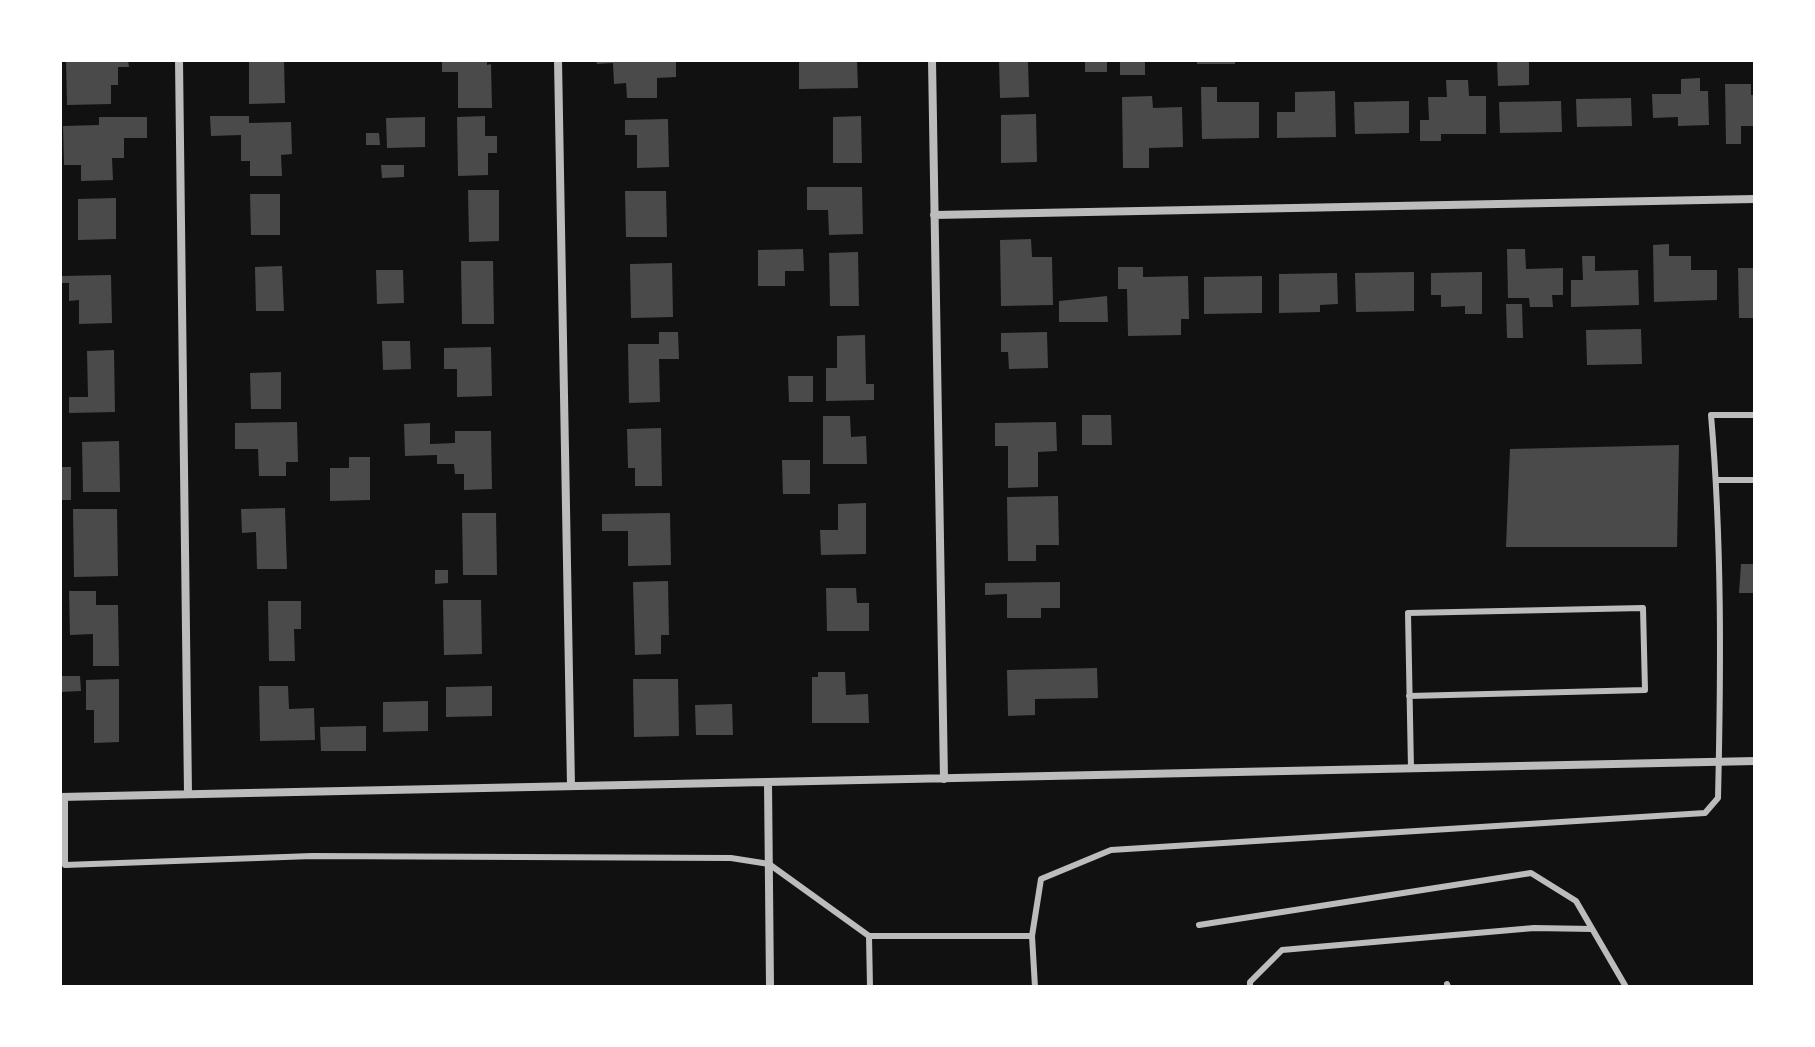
<!DOCTYPE html>
<style>
body{margin:0}
#map{position:relative;width:1815px;height:1047px;overflow:hidden;background:#111;font-family:Barlow,sans-serif}
canvas{display:block}
.frame{position:absolute;inset:0;border:62px solid #fff;pointer-events:none}
</style>
<div id="map">
<canvas width="1815" height="1047"></canvas>
<div class="frame"></div>
</div>
<script>
const g = document.querySelector('canvas').getContext('2d');
g.lineJoin = 'round';
function fill(path, color) {
  g.fillStyle = color;
  g.fill(path, 'evenodd');
}
function stroke(path, color, width, dash) {
  g.strokeStyle = color;
  g.lineWidth = width;
  g.lineCap = dash ? 'butt' : 'round';
  g.setLineDash(dash || []);
  g.stroke(path);
}
const building = new Path2D(`
 M66,60H128L129,67H118V85H111V104L67,105Z
 M249,60H284L285,103L249,104Z
 M442,60H487V65L491,64L492,108H458V72H442Z
 M596,60H676V77L657,78V98H627L626,83L614,84L613,63L597,64Z
 M799,60H857L858,88L799,89Z
 M999,60H1028L1029,97L1000,98Z
 M1085,60H1107V72H1085Z
 M1120,60H1145V75H1120Z
 M1197,60H1235V64H1197Z
 M1497,60H1529V85L1498,86Z
 M1700,78V91H1708L1709,125L1678,126V117L1653,118L1652,94H1681V79Z
 M1446,80H1468L1469,96H1486V134H1441V141H1420V120H1429L1428,97H1447Z
 M1725,84H1751V95H1755V126H1741V144H1726Z
 M1201,87H1217V102H1259V138L1202,139Z
 M1335,91L1336,137L1277,138V112H1295V92Z
 M1152,96L1153,108L1182,107L1183,147L1149,148V168H1123L1122,97Z
 M1631,98L1632,126L1577,127L1576,99Z
 M1409,101V133L1355,134L1354,102Z
 M1561,101L1562,132L1500,133L1499,102Z
 M1036,114L1037,162L1001,163V115Z
 M210,116H249V123L291,122L292,154L281,155L282,176H250V161H241V135L211,136Z
 M485,116V136H497V153H488V175L458,176L457,117Z
 M861,116L862,163H833V117Z
 M99,117H147V138H124V158H112L113,180L81,181V165H64L63,126L99,125Z
 M425,117V147L387,148L386,118Z
 M668,119L669,167L637,168V135H625V120Z
 M366,133H379L380,145H366Z
 M381,165H404V177L382,178Z
 M807,187H862L863,234L829,235L828,210H807Z
 M468,190H499V241L469,242Z
 M625,191H666L667,237H626Z
 M250,194H280V235H251Z
 M116,198V239L78,240V199Z
 M1031,239L1032,257H1052L1053,305L1001,306L1000,240Z
 M1669,244V256H1691V270H1717V300L1654,302L1653,245Z
 M803,249L804,271H785V286H758V250Z
 M1507,249H1525L1526,269L1563,268V295H1552L1553,307H1530L1529,298H1508Z
 M858,252L859,306H830L829,253Z
 M1582,256H1595V271L1638,270L1639,305L1571,307V280H1583Z
 M461,261H493L494,324H462Z
 M672,263L673,317L631,318L630,264Z
 M282,266L284,311H256L255,267Z
 M1118,267H1143V277L1188,276L1189,319H1181V335L1128,336L1127,289H1118Z
 M1738,268H1755V318H1739Z
 M376,270H403L404,303L377,304Z
 M1414,272V311L1356,312L1355,273Z
 M1482,272V314H1465V306L1441,307V295H1431V273Z
 M1337,273L1338,304L1320,305V312L1279,313V274Z
 M111,275L112,323L79,324V300L69,301V283H62L61,276Z
 M1262,276V313L1204,314V277Z
 M1107,296L1108,322H1059V301Z
 M1506,304H1522L1523,338H1507Z
 M1641,329L1642,364L1587,365L1586,330Z
 M659,332H678L679,359H659L660,402L629,403L628,344H659Z
 M1047,332L1048,368L1009,369L1008,352H1001V333Z
 M865,335L866,384H874V400L826,401V368H837V336Z
 M382,341H410L411,369L383,370Z
 M491,347L492,396L457,397V369H444V348Z
 M114,350L115,412L69,413V397H88L87,351Z
 M281,372V409H251L250,373Z
 M788,376H813V402H789Z
 M1082,415H1111L1112,445H1082Z
 M823,416H850L851,437L866,436L867,464H823Z
 M297,422L298,462H286V476H259L258,449H235V423Z
 M1056,422L1057,451L1038,452V487L1008,488V446H995V423Z
 M430,423V444L455,443V431H491L492,489L464,490V474H455L454,464H437V455L405,456L404,424Z
 M661,428L662,486H635V468H628L627,429Z
 M119,441L120,492H83L82,442Z
 M1679,445L1677,547H1506L1510,449Z
 M349,457H370V500L330,501V468H349Z
 M782,460H810V494H783Z
 M60,467H71V500H60Z
 M1058,496L1059,545H1036V561H1008L1007,497Z
 M866,503V554L821,555L820,530H838V504Z
 M285,508L287,569H257L256,532L242,533L241,509Z
 M73,509H117L118,576L74,577Z
 M462,513H496L497,575H463Z
 M670,513L671,565L628,566V531H602V514Z
 M1741,564H1755V593H1739Z
 M435,570H448V583L435,584Z
 M668,581L669,635H661V654L635,655L633,582Z
 M1060,582V608H1041V618H1007V594L985,595V583Z
 M826,588H856L857,603H869V631H827Z
 M69,591H96V605H118L119,666H93V634L70,635Z
 M443,600H481L482,654L444,655Z
 M268,601H301V629H294L295,661H269Z
 M1097,668L1098,698L1035,699V715L1008,716L1007,670Z
 M818,672H845L846,695L868,694L869,723H812V677H818Z
 M60,676H80L81,691L60,692Z
 M119,679V742L94,743V710H86V680Z
 M633,679H678L679,736L634,737Z
 M259,686H288L289,709L314,708L315,740L260,741Z
 M492,686V716L446,717V687Z
 M428,701V731L383,732V702Z
 M732,704L733,735H696L695,705Z
 M366,726V751H321L320,727Z`);
const service = new Path2D(`
 M1716,480H1755
 M1409,696L1645,690L1643,608L1408,613L1411,769
 M65,797V865L312,856L731,858L769,864L869,936L870,987
 M1199,925L1531,873L1576,901L1626,987
 M869,936H1032L1041,879L1111,850L1705,813L1718,798C1721,671 1722,542 1711,415H1755
 M1032,936L1035,987
 M1447,984L1448,987
 M1250,987V982L1282,950L1534,928L1592,929`);
const minor = new Path2D(`
 M179,60L188,794
 M558,60L571,786
 M932,60L944,779
 M934,215L1755,199
 M768,782L770,987
 M60,797L1755,761`);
fill(building, '#4a4a4a');
stroke(service, '#bcbcbc', 6);
stroke(minor, '#bcbcbc', 8);
</script>
